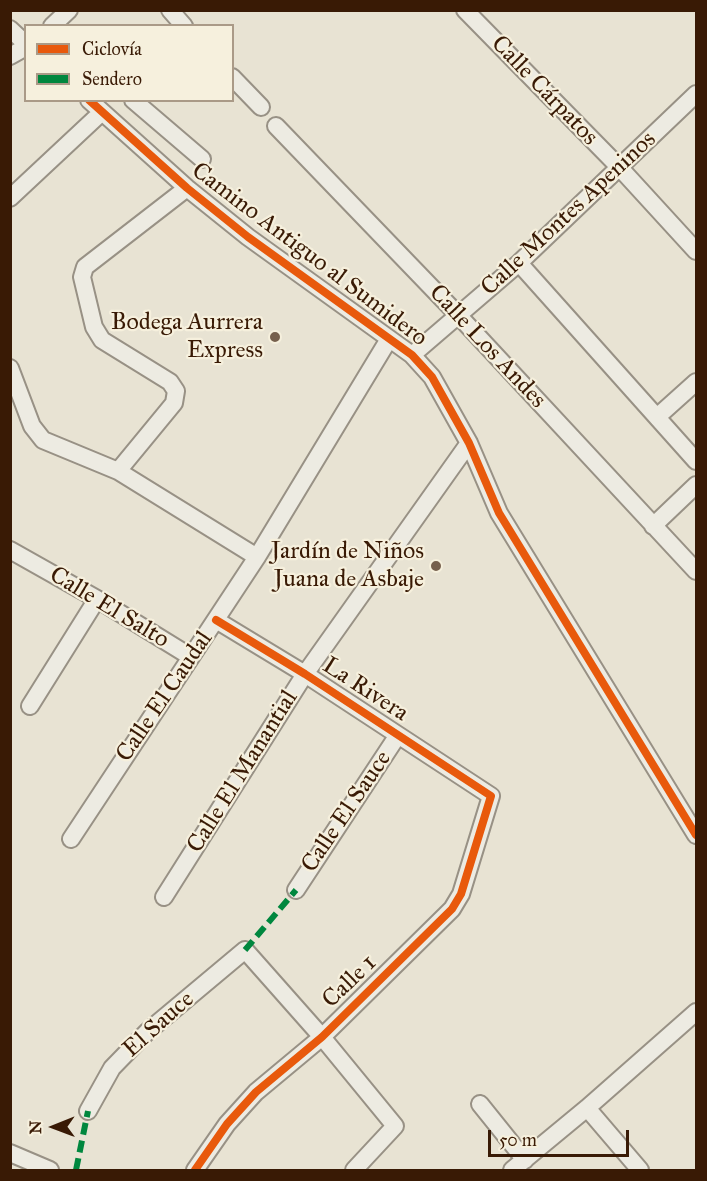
<!DOCTYPE html>
<meta charset="utf-8">
<style>
body{margin:0}
#map{position:relative;width:707px;height:1181px;overflow:hidden;background:#e8e3d3;font-family:"IM FELL Great Primer",serif}
canvas{display:block}
.frame{position:absolute;inset:0;border:12px solid #391a05;pointer-events:none}
.legend{position:absolute;left:24px;top:24px;width:210px;height:78px;box-sizing:border-box;background:#f6f0dd;border:2px solid #aa9a87;margin:0;padding:8px 10px;list-style:none;font-size:18px;color:#391a05}
.legend li{display:flex;align-items:center;gap:12px;height:30px}
.legend b{width:30px;border:2px solid #aa9a87}
.north{position:absolute;left:24px;top:1097px;width:60px;height:60px;-webkit-text-stroke:4px #f6f0dd;paint-order:stroke;rotate:269deg;font-size:16px;font-weight:700;line-height:24px;text-align:center;color:#391a05}
.north::after{content:'';display:block;margin:auto;width:21px;height:27px;background:#391a05;clip-path:polygon(50% 0,100% 100%,50% 72%,0 100%)}
.scale{position:absolute;left:488px;top:1130px;width:141px;height:27px;box-sizing:border-box;border:3px solid #391a05;border-top:0;padding-left:8px;font-size:18px;line-height:21px;white-space:nowrap;color:#391a05;-webkit-text-stroke:4px #f6f0dd;paint-order:stroke}
</style>
<div id="map">
<canvas width="707" height="1181"></canvas>
<div class="frame"></div>
<ul class="legend">
<li><b style="height:8px;background:#e8590c"></b>Ciclovía</li>
<li><b style="height:8px;background:#00873e"></b>Sendero</li>
</ul>
<div class="north">N</div>
<div class="scale">50 m</div>
</div>
<script>
const g = document.querySelector('canvas').getContext('2d');
g.lineJoin = 'round';
function stroke(path, color, width, dash) {
  g.strokeStyle = color;
  g.lineWidth = width;
  g.lineCap = dash ? 'butt' : 'round';
  g.setLineDash(dash || []);
  g.stroke(path);
}
function label(font, color, halo, rows, align = 'center') {
  g.font = font + ' "IM FELL Great Primer",serif';
  g.lineWidth = 4.5;
  g.setLineDash([]);
  g.textBaseline = 'middle';
  g.strokeStyle = halo;
  g.fillStyle = color;
  for (const [text, x, y, turn = 0] of rows) {
    g.save();
    g.translate(x, y);
    g.rotate((+turn || 0) * Math.PI / 180);
    g.textAlign = isNaN(turn) ? turn : align;
    if (halo) g.strokeText(text, 0, 0);
    g.fillText(text, 0, 0);
    g.restore();
  }
}
const street = new Path2D(`
 M170,10L184,26
 M465,10L620,168L696,251
 M52,26L69,10
 M10,29L26,44
 M10,56L26,47
 M232,77L261,107
 M89,100L187,188L248,237L412,355L432,377L469,443L499,513L696,835
 M133,100L202,159
 M276,126L459,316L696,571
 M10,198L102,112
 M519,263L696,461
 M412,355L519,263L696,94
 M10,368L32,426L43,440L118,471L257,557
 M657,417L696,382
 M118,471L174,403L176,391L170,382L102,340L94,327L82,277L85,267L187,188
 M653,526L696,485
 M10,550L97,599L191,657
 M30,706L97,599
 M71,839L257,557L389,339
 M296,890L398,735
 M164,897L305,674L469,443
 M480,1104L525,1160
 M587,1108L640,1170
 M88,1111L112,1068L147,1032L245,950L322,1037L395,1126L354,1170
 M10,1153L50,1170
 M195,1170L227,1124L256,1092L322,1037L452,909L461,894L491,796L305,674L216,620
 M512,1170L587,1108L696,1012`);
const quiet = new Path2D(`
 M245,950L296,890
 M76,1170L88,1111`);
const cycleway = new Path2D(`
 M89,100L187,188L248,237L412,355L432,377L469,443L499,513L696,835
 M195,1170L227,1124L256,1092L322,1037L452,909L461,894L491,796L305,674L216,620`);
const markers = [
 [275,337,6,"#76604d"],
 [436,566,6,"#76604d"]
];
const streetNames = [
 ["Calle Cárpatos",544,91,46],
 ["Calle Montes Apeninos",569,214,-43],
 ["Camino Antiguo al Sumidero",309,255,37],
 ["Calle Los Andes",487,347,47],
 ["Calle El Salto",109,608,31],
 ["La Rivera",365,690,33],
 ["Calle El Caudal",165,697,-56],
 ["Calle El Manantial",243,772,-58],
 ["Calle El Sauce",347,812,-56],
 ["Calle 1",350,982,-44],
 ["El Sauce",159,1025,-42]
];
const poiNames = [
 ["Bodega Aurrera",263,323],
 ["Express",263,351],
 ["Jardín de Niños",424,552],
 ["Juana de Asbaje",424,580]
];
stroke(street, '#989185', 20);
stroke(street, '#edebe2', 16);
stroke(quiet, '#00873e', 6, [12, 6]);
stroke(cycleway, '#e8590c', 8);
for (const [x, y, r, color] of markers) {
  const dot = new Path2D();
  dot.arc(x, y, r, 0, 2 * Math.PI);
  g.fillStyle = color;
  g.fill(dot);
  stroke(dot, '#f6f0dd', 2);
}
label('24px', '#391a05', '#f6f0dd', streetNames);
label('24px', '#391a05', '#f6f0dd', poiNames, 'right');
</script>
